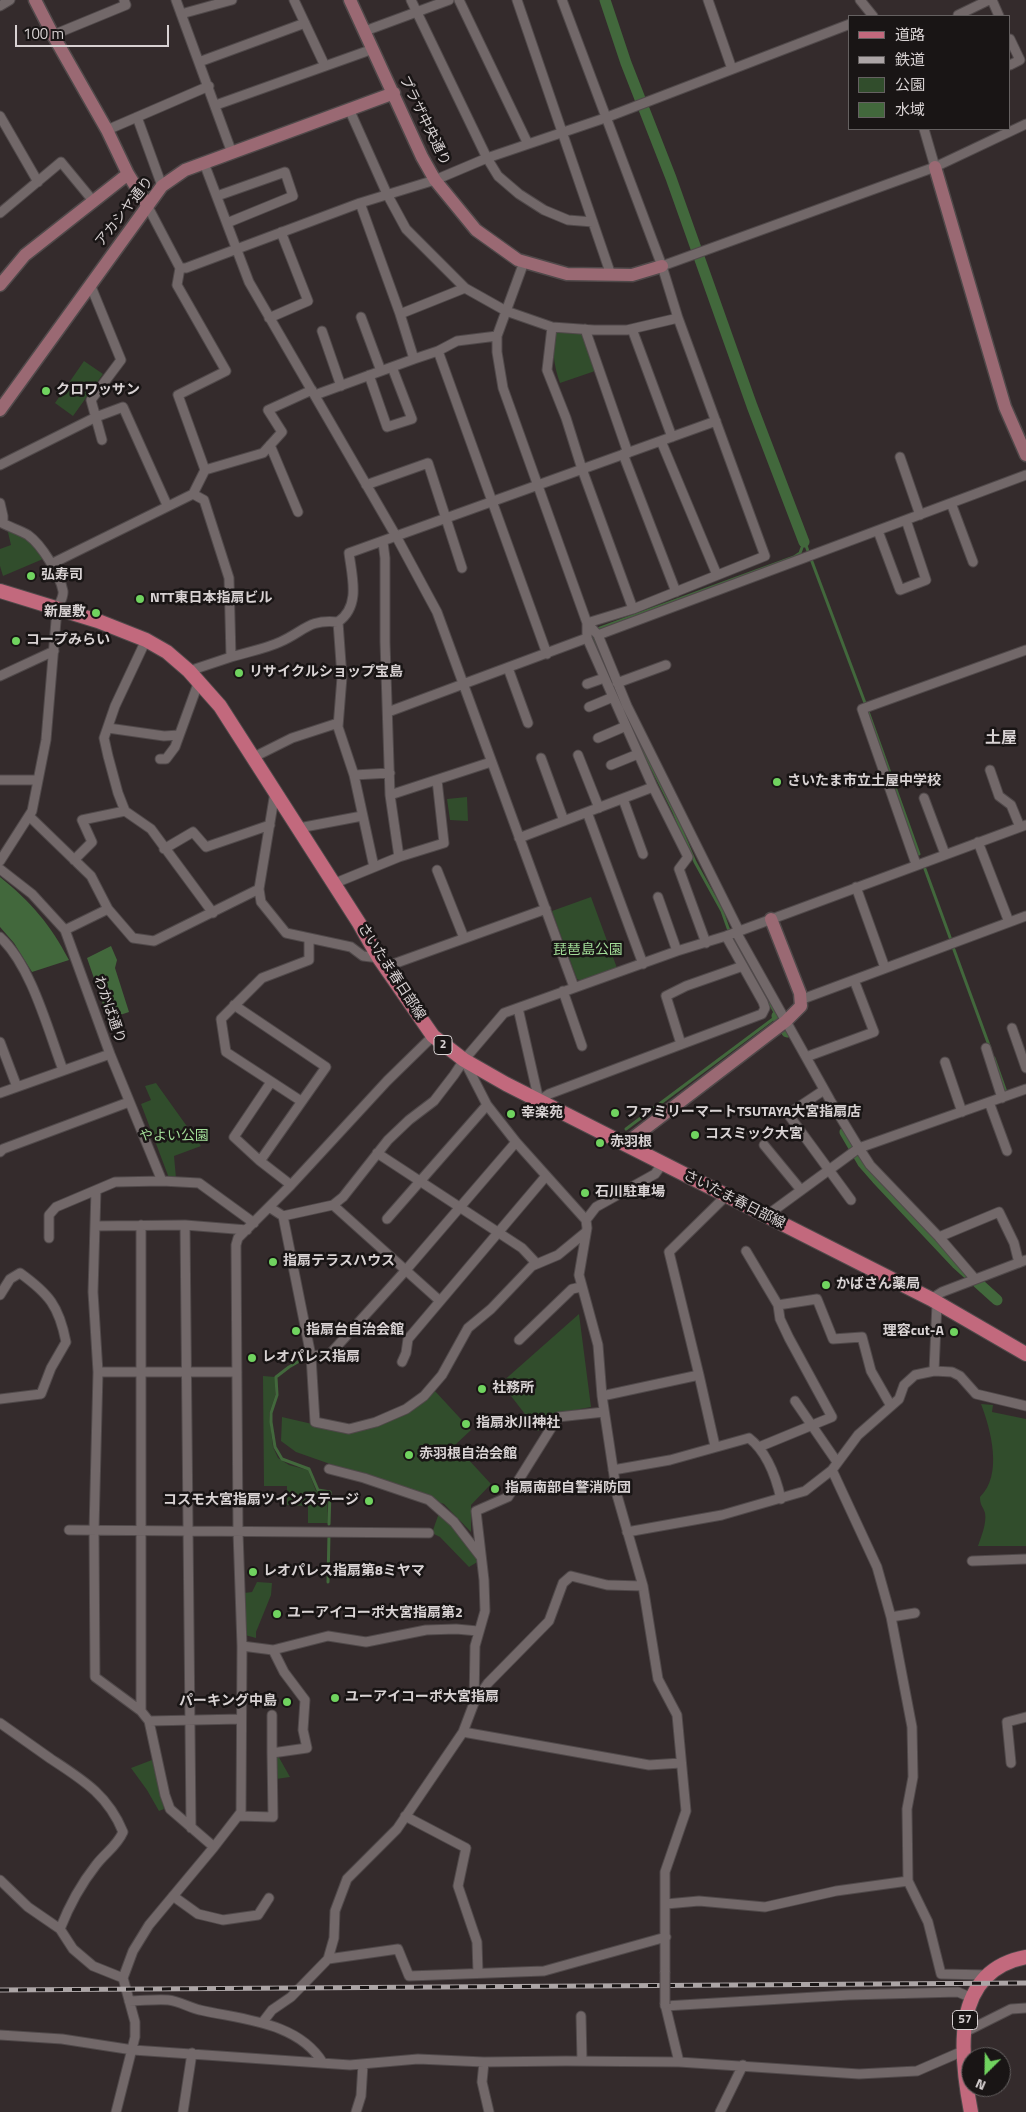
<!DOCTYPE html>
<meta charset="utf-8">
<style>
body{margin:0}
#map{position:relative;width:1026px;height:2112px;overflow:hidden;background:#342b2c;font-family:"Titillium Web","Noto Sans JP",sans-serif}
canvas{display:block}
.legend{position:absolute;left:848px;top:15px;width:162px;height:115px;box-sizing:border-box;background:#191515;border:1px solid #656161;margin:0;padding:6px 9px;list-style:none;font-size:15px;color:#d8d2d3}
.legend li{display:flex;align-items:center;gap:10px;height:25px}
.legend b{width:25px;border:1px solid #656161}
.north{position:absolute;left:961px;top:2047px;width:50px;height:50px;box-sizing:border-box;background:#191515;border:1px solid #656161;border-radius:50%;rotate:203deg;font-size:14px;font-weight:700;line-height:20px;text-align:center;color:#d8d2d3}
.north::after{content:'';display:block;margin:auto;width:18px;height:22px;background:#70d35f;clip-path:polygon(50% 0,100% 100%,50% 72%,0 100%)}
.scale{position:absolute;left:15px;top:25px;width:154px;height:22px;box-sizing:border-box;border:2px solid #d8d2d3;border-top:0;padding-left:6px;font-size:15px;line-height:18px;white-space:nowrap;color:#d8d2d3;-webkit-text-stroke:4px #191515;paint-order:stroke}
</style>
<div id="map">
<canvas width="1026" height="2112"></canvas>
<ul class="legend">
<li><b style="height:6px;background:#c2697d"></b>道路</li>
<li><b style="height:6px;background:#aca5a6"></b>鉄道</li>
<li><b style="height:14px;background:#314d2c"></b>公園</li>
<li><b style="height:14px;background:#42683c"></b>水域</li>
</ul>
<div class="north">N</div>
<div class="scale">100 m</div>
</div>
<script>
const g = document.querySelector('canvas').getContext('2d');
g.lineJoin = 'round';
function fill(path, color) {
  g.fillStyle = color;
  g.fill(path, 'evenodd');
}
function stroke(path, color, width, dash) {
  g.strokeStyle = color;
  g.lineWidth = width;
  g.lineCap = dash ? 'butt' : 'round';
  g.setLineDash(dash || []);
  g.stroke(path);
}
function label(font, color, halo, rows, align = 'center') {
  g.font = font + ' "Titillium Web","Noto Sans JP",sans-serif';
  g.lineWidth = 5;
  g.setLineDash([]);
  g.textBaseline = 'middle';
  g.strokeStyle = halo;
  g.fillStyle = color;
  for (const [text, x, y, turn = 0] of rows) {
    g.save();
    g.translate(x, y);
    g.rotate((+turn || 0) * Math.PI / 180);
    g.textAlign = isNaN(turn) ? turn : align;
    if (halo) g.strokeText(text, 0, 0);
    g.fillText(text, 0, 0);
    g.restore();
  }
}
const green = new Path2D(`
 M560,330L579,332L583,336L595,371L560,383C554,366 552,352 555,334Z
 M84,361L103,374L73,416L55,403Z
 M7,528C22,535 38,542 43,559L3,576L0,566V549L11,545Z
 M467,797L468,821L450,820L447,799Z
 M591,897L617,968L581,981L577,979L552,911Z
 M156,1083L201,1146L174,1156L176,1178H169L141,1104L151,1100L145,1086Z
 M579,1314L591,1407L558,1413L538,1431L501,1383Z
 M263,1376L275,1377V1396L269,1414L273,1447L278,1458L289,1465L308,1470L316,1491L327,1494L328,1523H308V1506L287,1505V1486H264Z
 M434,1390L471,1430L455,1445L491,1484L471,1505V1532L444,1504L296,1452L281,1441L282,1417L351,1433L398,1416Z
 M981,1404L993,1405L992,1412L1026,1419V1546H978C981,1537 987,1523 985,1513C983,1506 980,1506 980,1497C1003,1475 991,1430 981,1404Z
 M439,1513L452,1525L479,1561L469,1567L440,1537L432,1533Z
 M257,1582L272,1583L271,1595L256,1632V1638L245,1635L244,1593L252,1592Z
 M277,1754L290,1777L276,1779L275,1755Z
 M152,1760L164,1809L159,1811L147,1790L131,1768Z`);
const water = new Path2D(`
 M0,877C31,902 50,924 69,960L32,972L14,943L0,927Z
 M111,946L117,960L115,968L129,1012L108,1019L87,958Z`);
const stream = new Path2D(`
 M805,543L865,703L919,854
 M595,630L794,557L800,553L804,542
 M593,634L618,698
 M626,715L673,810L695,862L722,911L728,928L777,1016L626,1129
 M925,869L951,940
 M953,947L990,1048
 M994,1058L1007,1095
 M308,1356L289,1367L276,1377L277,1395L271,1413V1422L275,1447L282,1459L309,1469L318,1490L330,1492L329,1524
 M328,1582L329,1534`);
const canal = new Path2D(`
 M605,0L626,63L671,178L752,406L804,542
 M777,1016L787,1032
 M845,1132L863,1163L877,1179L957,1264L997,1300`);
const street = new Path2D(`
 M176,0L232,153
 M294,0L325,66
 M411,0L487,158L498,176L519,194L544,210L568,220L593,222
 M459,0L528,144
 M517,0L611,275
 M562,0L662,266L678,318L765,556L633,609L587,623L598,635L627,706L739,931
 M708,0L732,69
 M860,0L873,16
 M992,0L999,16
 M0,6L10,0
 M181,14L232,0
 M959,16L958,15L989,0
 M365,31L449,0
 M53,35L126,5L124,0
 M1010,39L1020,60L1010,65
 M199,62L305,23
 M216,105L373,49
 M349,109L387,194L406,229L465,288L506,311L552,327L594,330H627L678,318
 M0,116L38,182
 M137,117L162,186
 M924,129L935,167
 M107,130L209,86
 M204,163L249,282L396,536L437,612L574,987
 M217,196L285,172L293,196L227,223
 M360,203L400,314L414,359L438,351L457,341L497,336
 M147,205L180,268L177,285L226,371L178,395L205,470
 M0,213L61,162L94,202
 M524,262L497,336V352L503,388L587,623V638L653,787L688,857L679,869L706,943
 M662,266L935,167L1026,124
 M180,268H186L360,203L435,180L487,158L605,118L850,24
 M90,284L121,360L91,400L102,440
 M400,314L465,288
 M361,317L381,371
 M269,318L308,301L281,232
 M552,327L547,370L566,418L582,469L633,609
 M585,329L628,453
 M632,329L672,437
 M322,331L341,386
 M438,351L547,654
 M369,375L387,427L412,419L392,367
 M315,395L414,359
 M661,441L717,575
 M270,445L298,512
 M623,454L676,592
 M900,457L920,515
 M0,465L96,417L123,407L167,505
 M366,485L428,463L462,568
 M193,494L205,470L263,453L282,432L268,410L312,390
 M0,503L3,516V523
 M951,503L973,562
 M0,522C9,527 20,530 28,535C42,545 60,575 63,591C64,597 59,604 57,609L46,740L32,811L0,861
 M878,531L900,590L926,580L906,520
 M383,542L385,558V642L390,795L399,857
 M51,564L193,494L204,500L229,578L231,657C247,652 265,649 280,642C305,631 308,619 338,622C361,606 352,577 349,553L716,421
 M338,622L342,677L338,727L354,775L390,773
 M598,635L1026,475
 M146,640L115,706L104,738L108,756L118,793L125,811L151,829L213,913
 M508,668L528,723
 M189,671L231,657
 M0,676L54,651
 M617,683L666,665
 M587,684L604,678
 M589,707L613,697
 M388,712L587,638
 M108,728L164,736L179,735
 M598,738L626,726
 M578,755L599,808
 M254,757L292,738L338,723
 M541,758L564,821
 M160,759H166L175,747L199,681
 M611,765L638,754
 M990,770L999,796L1011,805L1020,827
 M354,775L374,867
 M0,780H38
 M275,792L259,889L261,902L286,933L351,947L363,956L379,958
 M390,795L491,762
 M924,798L945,854
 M623,799L643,854
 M587,812L643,964
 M29,816L91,876L108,909L133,938L154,941L259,889
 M299,828L362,816
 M519,838L653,787
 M978,842L1009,922
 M164,849L193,832L206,847L270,825
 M74,860L92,842L82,820L125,811
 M916,864L862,709L1026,650
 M0,869L32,894L65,930L110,1054L162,1181
 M437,870L464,938
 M333,884L399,857L444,843L437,780
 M856,887L885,968
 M658,897L677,951
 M65,930L108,909
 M736,932L830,1100L859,1148L1026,1089
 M0,937C31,965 48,1030 63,1070
 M385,967L546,909
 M563,991L582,1046
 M800,1000L1026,916
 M234,1005L326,1067L260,1161L291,1185
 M518,1008L539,1101L549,1094L762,1014L765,1008L763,1002L726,936
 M1012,1028L1026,1068
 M0,1042L17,1087
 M681,1044L666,996L686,986L743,966
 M986,1048L1002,1098
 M806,1057L874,1032L854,980
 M465,1062L487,1105L516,1142L586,1220
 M945,1062L962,1112
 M824,1090L788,1114L851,1200
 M0,1093L110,1054
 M301,1101L226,1052L221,1019L262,978L309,960V938
 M989,1102L1007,1151
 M764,1145L801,1190
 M0,1152L3,1149L129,1102
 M377,1153L522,1248L537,1264
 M260,1161L234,1137L271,1082
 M663,1163L655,1174L596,1207L586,1220L587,1228L579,1275L598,1345L602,1396L617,1495L643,1586L658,1679L677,1715L686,1811L665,1872V1972
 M96,1190L93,1292L98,1372L94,1530L95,1677L141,1711L149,1721L241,1719
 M333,1205L440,1301
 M269,1207L283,1216L311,1356L315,1422L349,1429L376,1422L406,1409L424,1396L442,1375L468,1328L491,1309L532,1266L558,1255L586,1232
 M283,1216L333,1205L343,1197L388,1140L409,1120L434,1101L454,1075L464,1060L504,1013L677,951L726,936L1026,825
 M766,1216L859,1148L870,1165L939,1237L975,1279
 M387,1219L487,1105
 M141,1225V1711
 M185,1225L191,1828
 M95,1226L185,1225L247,1230
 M939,1237L999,1212L1014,1243L1019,1263
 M49,1238V1215L56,1207L115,1182L162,1181L199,1183L254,1223
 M746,1251L778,1305L780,1319L789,1338L832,1417L759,1447
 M0,1295L10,1279L20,1273C49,1294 59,1306 66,1342L51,1368L41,1394L0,1399
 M931,1299L942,1292L1026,1260
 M778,1305L817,1299L833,1339L862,1337L871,1371L891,1406
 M519,1340L572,1289L581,1287
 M311,1356L330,1354L406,1270L516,1142
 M402,1362L406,1353L408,1339L546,1176
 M934,1371L937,1303
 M98,1372H237
 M699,1375L669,1252L726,1196
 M602,1396L699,1375L715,1446
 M795,1401L837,1462
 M329,1469L364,1478L429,1500L454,1522L481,1557
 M613,1470L670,1460L749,1438C767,1452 776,1477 781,1499
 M832,1470L877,1567L891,1617L912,1727L913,1777L907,1809L908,1881L928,1922L941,1974L989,1975
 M69,1530L429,1533
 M627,1532L722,1515L805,1491L832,1470L858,1435L899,1399L904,1385L915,1375L934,1371L952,1372L960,1376L976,1394L1026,1406
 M972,1561L1026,1559
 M891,1617L915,1613
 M273,1650L328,1636L366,1642L426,1630L456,1629L478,1631
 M474,1703L475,1646L485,1611L484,1580L476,1511L508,1497L558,1417L604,1412
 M272,1715V1753
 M149,1721L165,1795L170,1809L214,1847
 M0,1723C17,1735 34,1747 51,1759C83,1780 108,1795 123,1832C117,1846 105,1853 96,1865C81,1884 69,1906 60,1929
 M463,1732L649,1765L681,1763
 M1011,1763L1007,1722L1026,1717
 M238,1816L273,1817L272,1753L307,1748L303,1730L305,1700L284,1672L273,1650L242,1646
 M405,1816L466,1848L458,1886L477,1942L478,1973
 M0,1880L28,1907L60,1929L73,1949L93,1966L123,1978
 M173,1896L198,1914L223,1920L258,1915L269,1898
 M666,1904L699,1901L765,1907L836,1891L908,1881
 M328,1959L398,1949L409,1976L544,1971L666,1937
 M129,2001C142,2001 155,1999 168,2000C179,2001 190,2008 200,2010C244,2020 298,2022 323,2063
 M665,2004L679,2062
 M665,2006L849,1995L958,1992L972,1998
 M581,2016L582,2061
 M262,2023L272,2010L291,1997L328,1959L334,1938L335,1911L347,1879L397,1829L463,1732L474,1703L488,1683L549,1621L563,1583L571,1576L607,1585L643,1586
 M963,2033L1011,2009L1026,2008
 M0,2035L62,2039L133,2050L350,2065L418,2059L484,2062L566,2061L679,2062L859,2074L917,2071L963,2051
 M484,2062L482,2082L489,2112
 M116,2112L135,2037V2022L123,1978L133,1951L149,1925L214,1847L241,1812L242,1646L238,1532L236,1245L238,1238L291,1185L387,1081L433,1036
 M183,2112L192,2053
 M356,2112L361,2096L363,2064
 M720,2112L743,2065`);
const secondary = new Path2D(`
 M35,0L53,35L107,130L128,174L147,205
 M350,0L422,157L435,180L476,230L518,260L567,274L632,275L662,266
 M935,167L1005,407L1026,455
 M0,285L25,255L128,174
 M0,410L162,186L185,170L394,93
 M625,1144L786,1021L801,1006L800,993L771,919`);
const primary = new Path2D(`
 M0,591L98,621L146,640L167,652L189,671L220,706L359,923L379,958L433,1036L464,1060L506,1084L931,1299L1026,1354
 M971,2112C960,2056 950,1971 1026,1957`);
const rail = new Path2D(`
 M0,1990L1026,1983`);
const streetBridge = new Path2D(`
 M665,2004V1972`);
const markers = [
 [46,391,5,"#70d35f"],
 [31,576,5,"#70d35f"],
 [140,599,5,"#70d35f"],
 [96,613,5,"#70d35f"],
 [16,641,5,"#70d35f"],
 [239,673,5,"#70d35f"],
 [777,782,5,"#70d35f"],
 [615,1113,5,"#70d35f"],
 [511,1114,5,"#70d35f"],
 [695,1135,5,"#70d35f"],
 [600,1143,5,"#70d35f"],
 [585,1193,5,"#70d35f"],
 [273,1262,5,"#70d35f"],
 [826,1285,5,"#70d35f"],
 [296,1331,5,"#70d35f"],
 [954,1332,5,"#70d35f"],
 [252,1358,5,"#70d35f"],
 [482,1389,5,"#70d35f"],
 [466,1424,5,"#70d35f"],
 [409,1455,5,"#70d35f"],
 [495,1489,5,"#70d35f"],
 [369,1501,5,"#70d35f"],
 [253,1572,5,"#70d35f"],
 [277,1614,5,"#70d35f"],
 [335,1698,5,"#70d35f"],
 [287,1702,5,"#70d35f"]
];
const shields = [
 [443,1045,18],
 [965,2020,25]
];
const shieldNames = [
 ["2",443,1045],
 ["57",965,2020]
];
const streetNames = [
 ["プラザ中央通り",424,121,64],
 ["アカシヤ通り",125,212,-52],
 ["さいたま春日部線",391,972,57],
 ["わかば通り",109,1010,71],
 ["さいたま春日部線",734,1200,27]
];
const poiNames = [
 ["クロワッサン",56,391],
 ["弘寿司",41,576],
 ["NTT東日本指扇ビル",150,599],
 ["新屋敷",86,613,"right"],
 ["コープみらい",26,641],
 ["リサイクルショップ宝島",249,673],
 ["さいたま市立土屋中学校",787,782],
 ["ファミリーマートTSUTAYA大宮指扇店",625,1113],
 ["幸楽苑",521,1114],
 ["コスミック大宮",705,1135],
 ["赤羽根",610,1143],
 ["石川駐車場",595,1193],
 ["指扇テラスハウス",283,1262],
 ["かばさん薬局",836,1285],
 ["指扇台自治会館",306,1331],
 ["理容cut-A",944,1332,"right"],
 ["レオパレス指扇",262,1358],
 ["社務所",492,1389],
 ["指扇氷川神社",476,1424],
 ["赤羽根自治会館",419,1455],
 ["指扇南部自警消防団",505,1489],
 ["コスモ大宮指扇ツインステージ",359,1501,"right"],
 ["レオパレス指扇第8ミヤマ",263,1572],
 ["ユーアイコーポ大宮指扇第2",287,1614],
 ["ユーアイコーポ大宮指扇",345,1698],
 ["パーキング中島",277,1702,"right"]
];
const parkNames = [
 ["琵琶島公園",588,951],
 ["やよい公園",174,1137]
];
const quarterNames = [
 ["土屋",1001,739]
];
fill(green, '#314d2c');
fill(water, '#42683c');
stroke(stream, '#42683c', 3);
stroke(canal, '#42683c', 11);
stroke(street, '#50494a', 11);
stroke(secondary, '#50494a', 15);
stroke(primary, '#50494a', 16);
stroke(street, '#726869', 9);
stroke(secondary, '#9a6973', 12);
stroke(primary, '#c2697d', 14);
stroke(rail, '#aca5a6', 5);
stroke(rail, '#191515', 3, [9]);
stroke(streetBridge, '#50494a', 11, []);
stroke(streetBridge, '#726869', 9);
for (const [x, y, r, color] of markers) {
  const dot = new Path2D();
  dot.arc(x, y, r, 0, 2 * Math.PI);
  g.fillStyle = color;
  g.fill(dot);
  stroke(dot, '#191515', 2);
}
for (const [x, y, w] of shields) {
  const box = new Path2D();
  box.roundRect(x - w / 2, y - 9.5, w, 19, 4);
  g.fillStyle = '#191515';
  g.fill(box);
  stroke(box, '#d8d2d3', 1);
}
label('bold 12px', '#d8d2d3', null, shieldNames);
label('14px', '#d8d2d3', '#191515', streetNames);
label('bold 14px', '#d8d2d3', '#191515', poiNames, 'left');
label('14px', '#a2dd98', '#191515', parkNames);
label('bold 16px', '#d8d2d3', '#191515', quarterNames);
</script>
